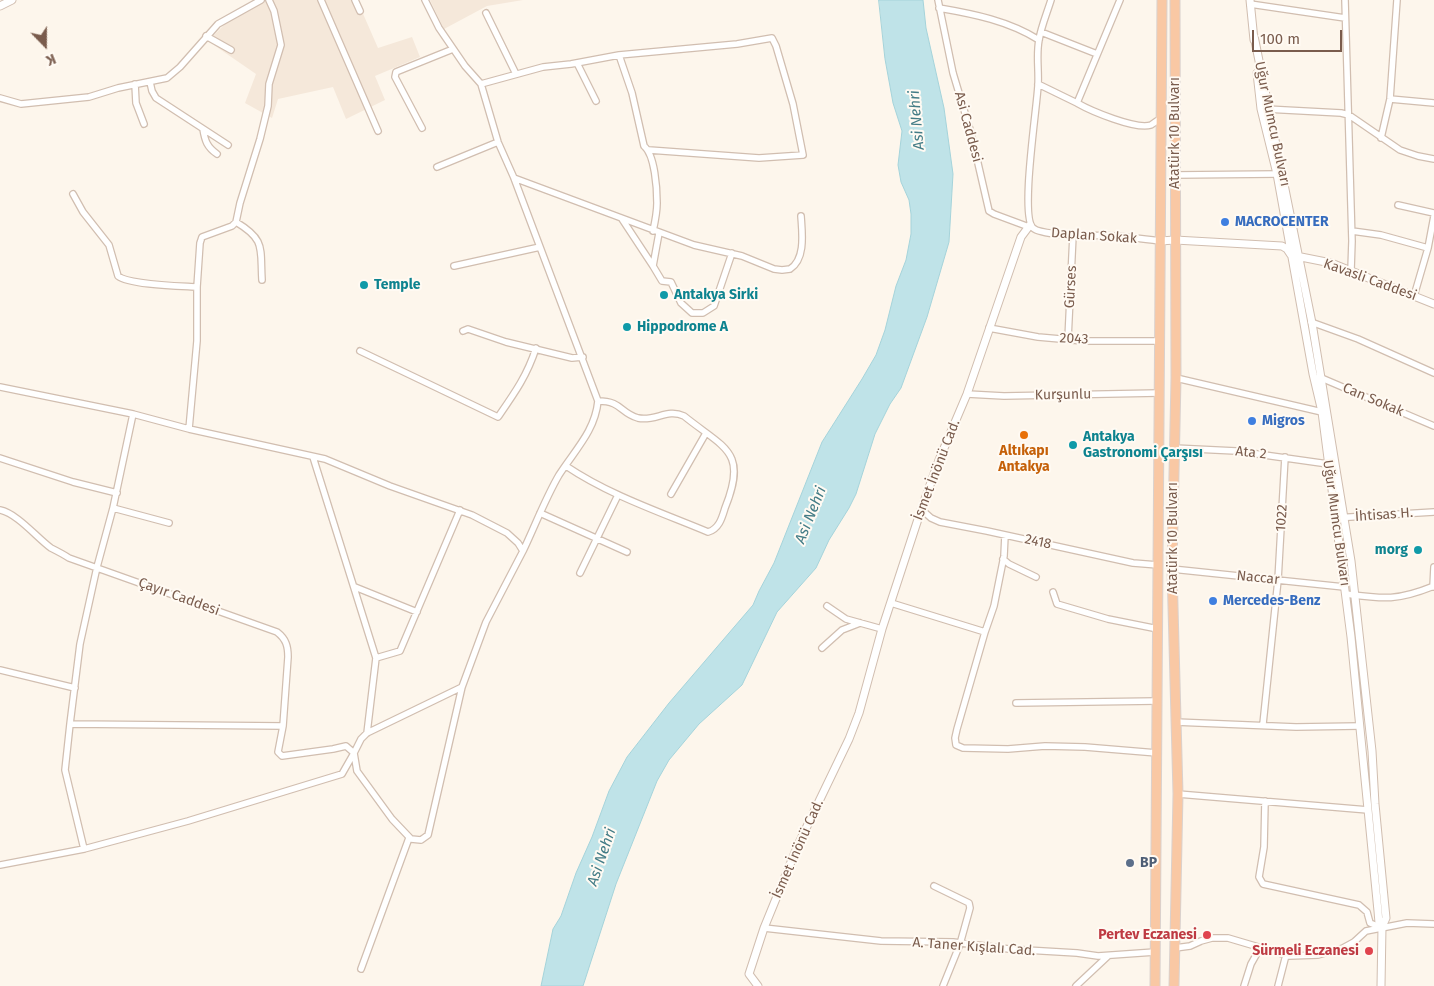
<!DOCTYPE html>
<meta charset="utf-8">
<style>
body{margin:0}
#map{position:relative;width:1434px;height:986px;overflow:hidden;background:#fdf6ec;font-family:"Fira Sans",sans-serif}
canvas{display:block}
.north{position:absolute;left:20px;top:20px;width:50px;height:50px;-webkit-text-stroke:4px #fffaf3;paint-order:stroke;rotate:158deg;font-size:14px;font-weight:700;line-height:20px;text-align:center;color:#7a5c4d}
.north::after{content:'';display:block;margin:auto;width:18px;height:22px;background:#7a5c4d;clip-path:polygon(50% 0,100% 100%,50% 72%,0 100%)}
.scale{position:absolute;left:1252px;top:30px;width:90px;height:22px;box-sizing:border-box;border:2px solid #7a5c4d;border-top:0;padding-left:6px;font-size:15px;line-height:18px;white-space:nowrap;color:#7a5c4d;-webkit-text-stroke:4px #fffaf3;paint-order:stroke}
</style>
<div id="map">
<canvas width="1434" height="986"></canvas>
<div class="north">K</div>
<div class="scale">100 m</div>
</div>
<script>
const g = document.querySelector('canvas').getContext('2d');
g.lineJoin = 'round';
function fill(path, color) {
  g.fillStyle = color;
  g.fill(path, 'evenodd');
}
function stroke(path, color, width, dash) {
  g.strokeStyle = color;
  g.lineWidth = width;
  g.lineCap = dash ? 'butt' : 'round';
  g.setLineDash(dash || []);
  g.stroke(path);
}
function label(font, color, halo, rows, align = 'center') {
  g.font = font + ' "Fira Sans",sans-serif';
  g.lineWidth = 4;
  g.setLineDash([]);
  g.textBaseline = 'middle';
  g.strokeStyle = halo;
  g.fillStyle = color;
  for (const [text, x, y, turn = 0] of rows) {
    g.save();
    g.translate(x, y);
    g.rotate((+turn || 0) * Math.PI / 180);
    g.textAlign = isNaN(turn) ? turn : align;
    if (halo) g.strokeText(text, 0, 0);
    g.fillText(text, 0, 0);
    g.restore();
  }
}
const residential = new Path2D(`
 M263,0H357L378,48L412,37L420,57L375,76L385,100L346,119L333,87L278,99L272,118L245,103L256,74L208,41L226,23L264,2Z
 M430,0H523L487,6L444,29Z`);
const water = new Path2D(`
 M879,0H923L926,28L944,108L953,174L949,242L927,317L901,388L890,404L875,434L856,494L849,508L829,540L816,568L777,612L742,685L699,724L669,760L657,781L616,884L583,986H541L553,929L561,916L576,873L592,837L609,791L627,757L669,703L753,605L759,591L774,563L822,442L862,379L876,355L885,330L896,286L906,260L911,234V214L909,200L901,182L898,165L902,131L893,103L885,59Z`);
const minor = new Path2D(`
 M321,0L378,131
 M355,0L360,11
 M938,0L953,73L971,133L989,211L994,214L1029,227
 M1051,0C1047,13 1041,27 1039,40C1036,55 1039,70 1038,85C1037,108 1020,216 1033,228C1043,237 1099,235 1115,236C1130,237 1145,239 1160,241
 M1120,0L1077,103C1091,111 1136,130 1151,125C1154,123 1158,120 1161,118
 M1345,0L1352,241L1351,270
 M1250,4L1345,18
 M939,8C974,14 1009,21 1039,40
 M486,13L516,74
 M1041,32L1097,54
 M206,36L231,50
 M619,55L632,93L644,146C655,155 657,189 657,203C657,212 655,222 653,231
 M577,63L596,101
 M150,82L152,91L156,98L228,145
 M135,84L136,103L144,124
 M481,84L543,67L571,64L619,55L737,44L772,38L776,46L793,104L803,155L759,158L649,150
 M1038,84L1077,103
 M0,98L21,104L89,97L118,88L167,78L180,67L218,24L261,0
 M1390,99L1434,103
 M1266,109L1341,113L1349,115L1400,150L1418,156L1434,159
 M422,128L395,77L396,72L453,49
 M203,129C205,141 207,147 217,154
 M1381,138L1390,99L1397,0
 M437,167L498,142
 M1175,175L1277,174
 M514,178L694,245L742,256L774,269L782,270L790,269C806,259 802,232 801,216
 M73,194L83,212L109,245L118,276C129,285 181,286 197,287
 M1398,205L1434,213
 M622,219L653,266
 M236,222C266,240 260,248 262,280
 M1352,231L1381,235L1428,248
 M659,233L653,266L662,281L671,282L681,303L692,313H703L714,306L732,253
 M454,266L540,247
 M1414,296L1428,248L1434,216
 M1311,322L1358,339L1434,373
 M989,328L1038,337L1083,341H1159
 M463,331L468,329L506,342L572,358L583,357
 M1068,339L1073,235
 M360,351L498,417C514,394 527,376 536,348
 M1319,377L1434,426
 M1176,378L1322,412
 M0,387L133,414L189,429L325,459L390,486L472,515L507,533L518,543L523,551C535,526 545,499 559,475C575,450 595,431 598,401L514,178L498,142L481,84L465,66L439,28L425,0
 M967,394L1004,396L1159,393
 M189,429L197,341V287L200,243L202,237L232,226L236,222L240,203L260,139L268,106L269,84L281,45L274,11L269,0
 M1174,448L1236,451L1328,464
 M313,457L376,658L367,733
 M0,458L73,482L117,493
 M566,466C609,495 660,512 708,532C719,529 722,518 725,508C748,451 725,449 684,416C667,408 655,422 638,418C620,413 622,401 598,401
 M671,494L706,433
 M113,508L169,523
 M921,509L931,518L940,522L987,531L1133,563L1158,565
 M0,510C18,514 36,537 51,548C57,551 63,554 69,558L277,632C286,639 288,646 288,657L283,726L278,752L282,756L333,749L346,746L354,753L342,774L188,821L84,849L0,865
 M540,513L627,552
 M1334,518L1434,512
 M1005,535L1004,556L994,606L985,632L957,729L955,738L956,745L963,748L1008,749L1045,746L1085,747L1157,753
 M1003,559L1009,564L1036,577
 M1172,569L1344,587
 M580,573L618,495
 M355,587L417,612
 M1433,587L1434,567
 M1053,592L1057,604L1108,619L1158,629
 M1346,594C1384,599 1397,601 1434,586
 M891,603L985,632
 M827,606L846,619L882,629
 M822,648L842,630L860,623
 M376,658L400,651L460,510
 M0,670L75,688
 M462,687L367,733L361,739L354,753L357,771L392,819L411,839L421,840L428,835L462,687L486,622L523,551
 M1016,703L1157,701
 M1175,722L1296,727L1359,726
 M70,724L283,726
 M1263,724L1278,580L1285,457
 M1178,794L1368,810
 M1265,801L1264,847L1259,877L1263,884L1359,905L1367,912L1370,923L1380,927
 M84,849L65,770L70,724L80,644L97,567L113,508L133,414
 M934,886L969,903L970,908L960,944L943,986
 M764,928L881,941L953,942L1009,949L1077,953L1098,956L1155,952
 M1175,948L1190,946L1201,941L1212,938H1228L1289,956L1318,955L1343,948L1354,942L1366,931L1407,923L1434,924
 M361,969L409,838
 M1076,986L1108,956
 M1244,986L1251,964L1260,948
 M1278,986L1286,955`);
const tertiary = new Path2D(`
 M1250,0L1254,40
 M0,6L12,0
 M1254,36L1312,323L1351,561L1372,751L1375,804L1386,918L1382,927L1381,986
 M1257,73L1261,109L1277,174L1313,374L1322,412L1351,637L1378,911L1379,923L1382,927
 M1160,241L1175,240L1282,246L1287,249L1291,255L1331,263L1434,304
 M758,986L749,974L764,928L798,845L849,739L859,713L882,629L920,513L939,460L967,394L1021,237L1030,225`);
const trunk = new Path2D(`
 M1155,986L1162,0
 M1174,986L1178,794L1172,569L1176,378L1175,0`);
const markers = [
 [1225,222,5,"#3f7fe0"],
 [364,285,5,"#0f9aa8"],
 [664,295,5,"#0f9aa8"],
 [627,327,5,"#0f9aa8"],
 [1252,421,5,"#3f7fe0"],
 [1024,435,5,"#e8710a"],
 [1073,445,5,"#0f9aa8"],
 [1418,550,5,"#0f9aa8"],
 [1213,601,5,"#3f7fe0"],
 [1130,863,5,"#5c6f8a"],
 [1207,935,5,"#e0444e"],
 [1369,951,5,"#e0444e"]
];
const streetNames = [
 ["Uğur Mumcu Bulvarı",1272,124,78],
 ["Asi Caddesi",968,127,75],
 ["Atatürk 10 Bulvarı",1175,133,-90],
 ["Daplan Sokak",1094,236,4],
 ["Kavasli Caddesi",1370,280,20],
 ["Gürses",1071,287,-87],
 ["2043",1074,339,3],
 ["Kurşunlu",1063,395,-1],
 ["Can Sokak",1373,400,23],
 ["Ata 2",1251,453,6],
 ["İsmet İnönü Cad.",937,470,-69],
 ["İhtisas H.",1384,515,-4],
 ["1022",1282,518,-86],
 ["Uğur Mumcu Bulvarı",1336,523,82],
 ["Atatürk 10 Bulvarı",1173,538,-90],
 ["2418",1038,542,12],
 ["Naccar",1258,578,6],
 ["Çayır Caddesi",179,597,20],
 ["İsmet İnönü Cad.",798,849,-66],
 ["A. Taner Kışlalı Cad.",974,947,4]
];
const shopNames = [
 ["MACROCENTER",1235,222],
 ["Migros",1262,421],
 ["Mercedes-Benz",1223,601]
];
const cultureNames = [
 ["Temple",374,285],
 ["Antakya Sirki",674,295],
 ["Hippodrome A",637,327],
 ["Antakya",1083,437],
 ["Gastronomi Çarşısı",1083,453],
 ["morg",1408,550,"right"]
];
const foodNames = [
 ["Altıkapı",1024,451],
 ["Antakya",1024,467]
];
const serviceNames = [
 ["BP",1140,863]
];
const healthNames = [
 ["Pertev Eczanesi",1197,935],
 ["Sürmeli Eczanesi",1359,951]
];
const waterNames = [
 ["Asi Nehri",917,120,-95],
 ["Asi Nehri",811,515,-68],
 ["Asi Nehri",602,857,-71]
];
fill(residential, '#f5e8da');
fill(water, '#bfe3e8');
stroke(water, '#a5d3da', 1);
stroke(minor, '#d1beb0', 8);
stroke(tertiary, '#d1beb0', 9);
stroke(trunk, '#dad1cd', 11);
stroke(minor, '#fff', 5.5);
stroke(tertiary, '#fff', 7);
stroke(trunk, '#f9c8a4', 9);
for (const [x, y, r, color] of markers) {
  const dot = new Path2D();
  dot.arc(x, y, r, 0, 2 * Math.PI);
  g.fillStyle = color;
  g.fill(dot);
  stroke(dot, '#fffaf3', 2);
}
label('14px', '#7a5c4d', '#fffaf3', streetNames);
label('bold 14px', '#366cbe', '#fffaf3', shopNames, 'left');
label('bold 14px', '#0d838f', '#fffaf3', cultureNames, 'left');
label('bold 14px', '#c56008', '#fffaf3', foodNames);
label('bold 14px', '#4e5e75', '#fffaf3', serviceNames, 'left');
label('bold 14px', '#be3a42', '#fffaf3', healthNames, 'right');
label('italic 15px', '#437c86', '#fffaf3', waterNames);
</script>
